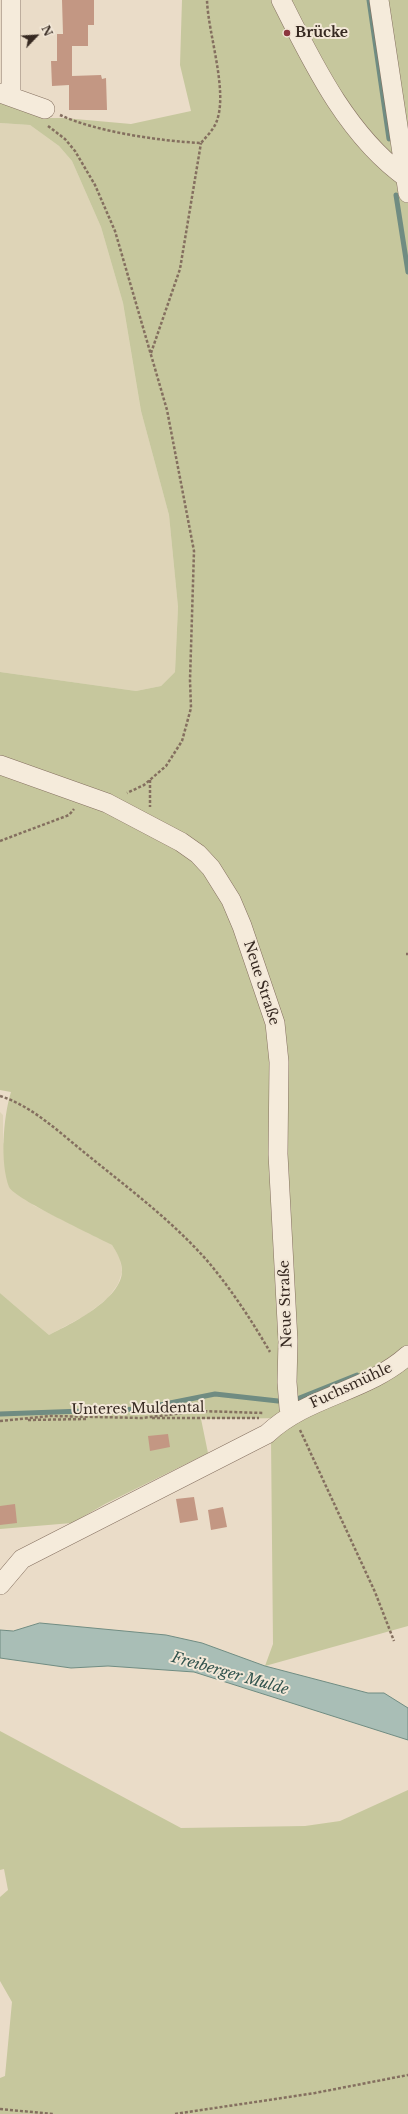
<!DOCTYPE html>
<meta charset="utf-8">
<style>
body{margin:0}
#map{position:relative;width:408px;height:2114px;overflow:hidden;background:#eadcc8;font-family:"Libre Baskerville",serif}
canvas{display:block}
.north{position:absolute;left:16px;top:16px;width:40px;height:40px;-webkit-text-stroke:3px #f2e7d7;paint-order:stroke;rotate:65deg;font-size:11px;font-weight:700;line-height:16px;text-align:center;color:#362921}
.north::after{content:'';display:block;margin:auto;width:14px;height:18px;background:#362921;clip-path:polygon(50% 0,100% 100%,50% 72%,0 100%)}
</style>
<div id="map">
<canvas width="408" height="2114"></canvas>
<div class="north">N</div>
</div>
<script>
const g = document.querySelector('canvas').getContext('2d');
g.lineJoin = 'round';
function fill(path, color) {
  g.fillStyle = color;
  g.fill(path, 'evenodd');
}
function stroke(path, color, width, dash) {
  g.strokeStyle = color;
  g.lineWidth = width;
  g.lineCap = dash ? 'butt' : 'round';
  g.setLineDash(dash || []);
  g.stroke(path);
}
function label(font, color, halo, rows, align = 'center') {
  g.font = font + ' "Libre Baskerville",serif';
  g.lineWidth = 4;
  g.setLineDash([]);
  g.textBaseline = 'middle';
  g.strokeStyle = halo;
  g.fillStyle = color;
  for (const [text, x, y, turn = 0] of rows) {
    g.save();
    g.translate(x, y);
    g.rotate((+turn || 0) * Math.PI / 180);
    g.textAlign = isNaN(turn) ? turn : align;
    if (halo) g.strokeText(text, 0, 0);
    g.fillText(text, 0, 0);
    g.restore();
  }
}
const farmland = new Path2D(`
 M0,123L30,125L59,146L72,161L101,227L123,303L141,411L169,515L178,607L175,672L161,686L136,691L0,672Z
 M0,1112L3,1115V1142L33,1205L112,1245L120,1258L122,1272L118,1284L108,1298L86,1315L49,1335L0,1293Z`);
const green = new Path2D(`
 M182,0H408V1626L265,1666L273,1644L271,1439L289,1418L201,1419L208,1453L105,1504L72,1523L0,1529V1293L49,1335C71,1324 122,1299 122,1271C122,1261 117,1253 112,1245C95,1236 15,1199 9,1187C0,1163 3,1118 11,1092L0,1090V672L136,691L161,686L175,672L178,607L169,515L141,411L123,303L101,227L72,161L59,146L30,125L0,123V101L45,118H64L131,124L191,111L180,65Z
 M0,1731L181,1828L305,1826L340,1821L408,1790V2114H0V2078L5,2076L12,2002L0,1981V1897L8,1890L4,1869L0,1870Z`);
const water = new Path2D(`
 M40,1623L166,1635L202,1643L265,1666L368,1693H384L408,1708V1740L194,1672L108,1666L71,1668L0,1658V1630L13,1631Z`);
const stream = new Path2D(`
 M369,0L389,139
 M396,195L408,272
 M297,1399L357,1375
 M0,1414L140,1409L215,1394L278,1401`);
const building = new Path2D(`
 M62,0H94V25H88V46H72V76L101,75L102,79L106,78L107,110H69V85L52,86L51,61H57V34H63Z
 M168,1434L170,1447L150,1451L148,1436Z
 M194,1497L198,1520L180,1523L176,1499Z
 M15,1504L17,1523L0,1525V1506Z
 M223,1507L227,1527L211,1530L208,1510Z`);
const path = new Path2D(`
 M60,115C97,132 160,141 201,143C206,137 213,130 216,123C229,93 208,34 207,0
 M48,126L65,139L75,151L95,185L115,231L167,410L194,551L190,680L191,708L182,741L166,766L144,785L127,793
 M151,353L180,269L201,143
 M150,780V807
 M0,841L69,815L74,809
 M406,954H408
 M0,1096C32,1106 59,1132 85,1153C128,1188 174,1222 210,1264C233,1292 252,1321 270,1352
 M152,1418H259
 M28,1420L87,1419
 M0,1421L51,1416L142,1418L200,1411L264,1413
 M300,1430L375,1592L394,1641
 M0,2109L53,2114
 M175,2114L315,2093L408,2075`);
const minor = new Path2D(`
 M281,0C313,64 348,137 408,179
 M379,0L408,193
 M0,93L45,109
 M11,96V0
 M0,765L107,803L181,842L198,854L211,868L231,900L242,926L275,1023L279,1062L278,1154L288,1341L287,1382L289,1408L292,1415
 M0,1585L22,1559L267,1434C307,1396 367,1392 408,1355`);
const markers = [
 [287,33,4,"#8c363f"]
];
const poiNames = [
 ["Brücke",295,33]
];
const streetNames = [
 ["Neue Straße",261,983,72],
 ["Neue Straße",286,1304,-92],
 ["Fuchsmühle",351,1386,-25],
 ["Unteres Muldental",138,1409,-1]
];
const waterNames = [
 ["Freiberger Mulde",230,1674,16]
];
fill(farmland, '#ded4b7');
fill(green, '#c6c79d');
fill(water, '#a9beb6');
stroke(water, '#708c82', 1);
stroke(stream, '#708c82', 5);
fill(building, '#c39783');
stroke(minor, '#846f5f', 20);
stroke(path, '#846f5f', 2.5, [3, 2]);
stroke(minor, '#f5ebdb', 19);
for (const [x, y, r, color] of markers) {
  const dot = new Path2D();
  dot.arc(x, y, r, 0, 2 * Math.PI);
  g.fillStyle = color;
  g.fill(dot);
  stroke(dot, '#f2e7d7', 1.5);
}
label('bold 14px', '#362921', '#f2e7d7', poiNames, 'left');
label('14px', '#362921', '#f2e7d7', streetNames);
label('italic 15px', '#32544e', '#f2e7d7', waterNames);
</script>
